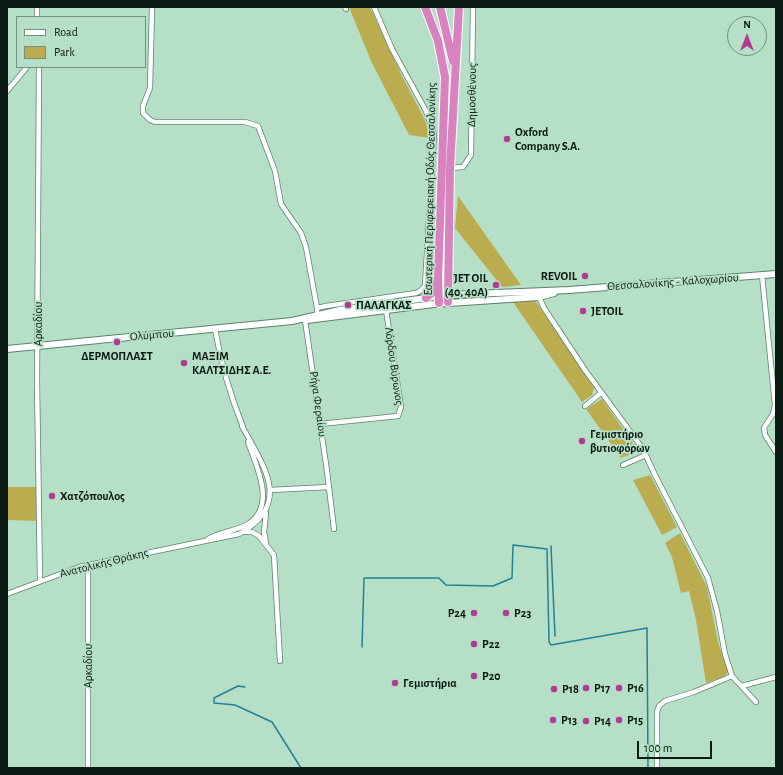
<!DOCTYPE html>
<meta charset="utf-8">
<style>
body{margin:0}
#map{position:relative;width:783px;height:775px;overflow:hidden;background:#b6dfc7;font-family:"Alegreya Sans",sans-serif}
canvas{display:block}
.frame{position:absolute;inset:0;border:8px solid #0b1b13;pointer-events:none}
.legend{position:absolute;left:16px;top:16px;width:130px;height:52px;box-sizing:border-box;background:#b6dfc7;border:1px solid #72917f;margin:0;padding:5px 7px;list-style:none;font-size:12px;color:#0b1b13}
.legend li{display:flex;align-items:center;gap:8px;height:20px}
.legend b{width:20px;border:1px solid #72917f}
.north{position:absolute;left:727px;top:16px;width:40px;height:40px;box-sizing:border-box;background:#b6dfc7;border:1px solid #72917f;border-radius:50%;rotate:0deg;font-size:11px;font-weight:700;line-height:16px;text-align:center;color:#0b1b13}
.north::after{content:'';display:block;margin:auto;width:14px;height:18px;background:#b13b92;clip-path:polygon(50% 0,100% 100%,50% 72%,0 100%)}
.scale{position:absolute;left:637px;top:741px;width:75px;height:18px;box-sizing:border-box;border:2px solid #0b1b13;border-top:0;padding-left:5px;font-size:12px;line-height:14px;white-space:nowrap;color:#0b1b13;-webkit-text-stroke:3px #b6dfc7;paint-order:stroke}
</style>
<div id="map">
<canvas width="783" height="775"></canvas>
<div class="frame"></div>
<ul class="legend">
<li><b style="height:5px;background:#fff"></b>Road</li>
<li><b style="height:11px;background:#bcac50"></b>Park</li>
</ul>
<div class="north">N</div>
<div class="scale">100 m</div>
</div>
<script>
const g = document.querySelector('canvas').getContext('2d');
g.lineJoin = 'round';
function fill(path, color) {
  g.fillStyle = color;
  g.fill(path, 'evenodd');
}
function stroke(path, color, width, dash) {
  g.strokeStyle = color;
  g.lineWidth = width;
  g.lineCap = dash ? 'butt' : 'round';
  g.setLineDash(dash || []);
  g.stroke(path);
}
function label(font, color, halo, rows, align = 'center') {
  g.font = font + ' "Alegreya Sans",sans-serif';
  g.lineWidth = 3.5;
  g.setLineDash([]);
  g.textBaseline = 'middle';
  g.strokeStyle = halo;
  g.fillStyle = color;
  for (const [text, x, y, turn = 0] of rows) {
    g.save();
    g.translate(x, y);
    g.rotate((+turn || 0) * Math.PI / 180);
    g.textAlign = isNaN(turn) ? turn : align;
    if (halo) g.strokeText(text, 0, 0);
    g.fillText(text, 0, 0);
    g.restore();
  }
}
const green = new Path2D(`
 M349,7H370L402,76L425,120L430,138L409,135L371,61Z
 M458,196L521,285L502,287L455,228Z
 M531,299L537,303L594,388L592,395L582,402L513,302Z
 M602,399L638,451L621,458L586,409Z
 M650,475L677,527L662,535L633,480Z
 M7,487H36L37,521L7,520Z
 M680,533L707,587L718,642L728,672L725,676L706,683L696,620L689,591L681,593L672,557L665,543Z`);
const stream = new Path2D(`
 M551,546L555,636
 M362,647L364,578H439L446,585L493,586L512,578L513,545L547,549L549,642L551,645L647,628L648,768
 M245,687L238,686L214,698V703L235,705L272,722L301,768`);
const minor = new Path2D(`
 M37,7V17
 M152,7L150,88L143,106V113L150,120L155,122H245L258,126L275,171L281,204L301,233L306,247L317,308
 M345,7L346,9
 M39,67L37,380L40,581
 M7,91L27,67
 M450,168L463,167L471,155L473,7
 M762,275L775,405L773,414L764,428L765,435L776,452
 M539,297L544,308L585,370L643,449L655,475L708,578L717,611L725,654L732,676L756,702
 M317,312V308L326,306L416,293L420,291L425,286L434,134L426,111L392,49L374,7
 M305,320L327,471L334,529
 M215,329C221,363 230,395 243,427
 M585,406L601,393
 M320,424L398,416L401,407L386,310
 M623,465L646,455
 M270,490L329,487
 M245,532H252L259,536L274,555L280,661
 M208,539C220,532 236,531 248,524C277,506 256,465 248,442
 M266,543L264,532L266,513
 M88,565V768
 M7,594L79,567L239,534C293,504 264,467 242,426
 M742,686L776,677
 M657,768V712L659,706L665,701L694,692L732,676`);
const secondary = new Path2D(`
 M307,320L434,304L539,297L554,293
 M7,349L292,321L340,310L448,295L569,290L776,274`);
const trunk = new Path2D(`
 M425,7L438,41L445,77L438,279L439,303
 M440,7L453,61
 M426,298L435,290L437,282
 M448,302L450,168L459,7`);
const markers = [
 [507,139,4,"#b13b92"],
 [585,276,4,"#b13b92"],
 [496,285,4,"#b13b92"],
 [348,305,4,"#b13b92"],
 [583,311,4,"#b13b92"],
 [117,342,4,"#b13b92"],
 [184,363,4,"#b13b92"],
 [582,441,4,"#b13b92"],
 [52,496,4,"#b13b92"],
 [474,613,4,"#b13b92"],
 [506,613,4,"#b13b92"],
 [474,644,4,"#b13b92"],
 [474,676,4,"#b13b92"],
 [395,683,4,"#b13b92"],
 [586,688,4,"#b13b92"],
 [619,688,4,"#b13b92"],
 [554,689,4,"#b13b92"],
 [553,720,4,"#b13b92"],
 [619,720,4,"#b13b92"],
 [586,721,4,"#b13b92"]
];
const streetNames = [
 ["Δημοσθένους",472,95,-89],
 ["Εσωτερική Περιφερειακή Οδός Θεσσαλονίκης",430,189,-89],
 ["Θεσσαλονίκης - Καλοχωρίου",673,282,-4],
 ["Αρκαδίου",38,324,-90],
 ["Ολύμπου",152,335,-5],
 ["Λόρδου Βύρωνος",394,366,82],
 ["Ρήγα Φεραίου",318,404,82],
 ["Ανατολικής Θράκης",104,563,-14],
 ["Αρκαδίου",88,666,-90]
];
const poiNames = [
 ["Oxford",515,132],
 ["Company S.A.",515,146],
 ["REVOIL",577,276,"right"],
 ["JET OIL",488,278,"right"],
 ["(40, 40Α)",488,292,"right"],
 ["ΠΑΛΑΓΚΑΣ",356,305],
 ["JETOIL",591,311],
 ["ΔΕΡΜΟΠΛΑΣΤ",117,356,"center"],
 ["ΜΑΞΙΜ",192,356],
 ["ΚΑΛΤΣΙΔΗΣ Α.Ε.",192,370],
 ["Γεμιστήριο",590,434],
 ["βυτιοφόρων",590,448],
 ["Χατζόπουλος",60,496],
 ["P24",466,613,"right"],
 ["P23",514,613],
 ["P22",482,644],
 ["P20",482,676],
 ["Γεμιστήρια",403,683],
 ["P17",594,688],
 ["P16",627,688],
 ["P18",562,689],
 ["P13",561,720],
 ["P15",627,720],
 ["P14",594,721]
];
fill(green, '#bcac50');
stroke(stream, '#258094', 1.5);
stroke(minor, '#5c826d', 6);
stroke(secondary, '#5c826d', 8);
stroke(trunk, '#fff', 10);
stroke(minor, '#fff', 4.5);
stroke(secondary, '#fff', 6);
stroke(trunk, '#d882bf', 8);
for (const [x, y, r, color] of markers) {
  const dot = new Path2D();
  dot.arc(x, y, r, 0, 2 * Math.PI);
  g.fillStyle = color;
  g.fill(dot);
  stroke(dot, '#b6dfc7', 1.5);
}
label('12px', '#0b1b13', '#b6dfc7', streetNames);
label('bold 12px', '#0b1b13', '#b6dfc7', poiNames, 'left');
</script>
